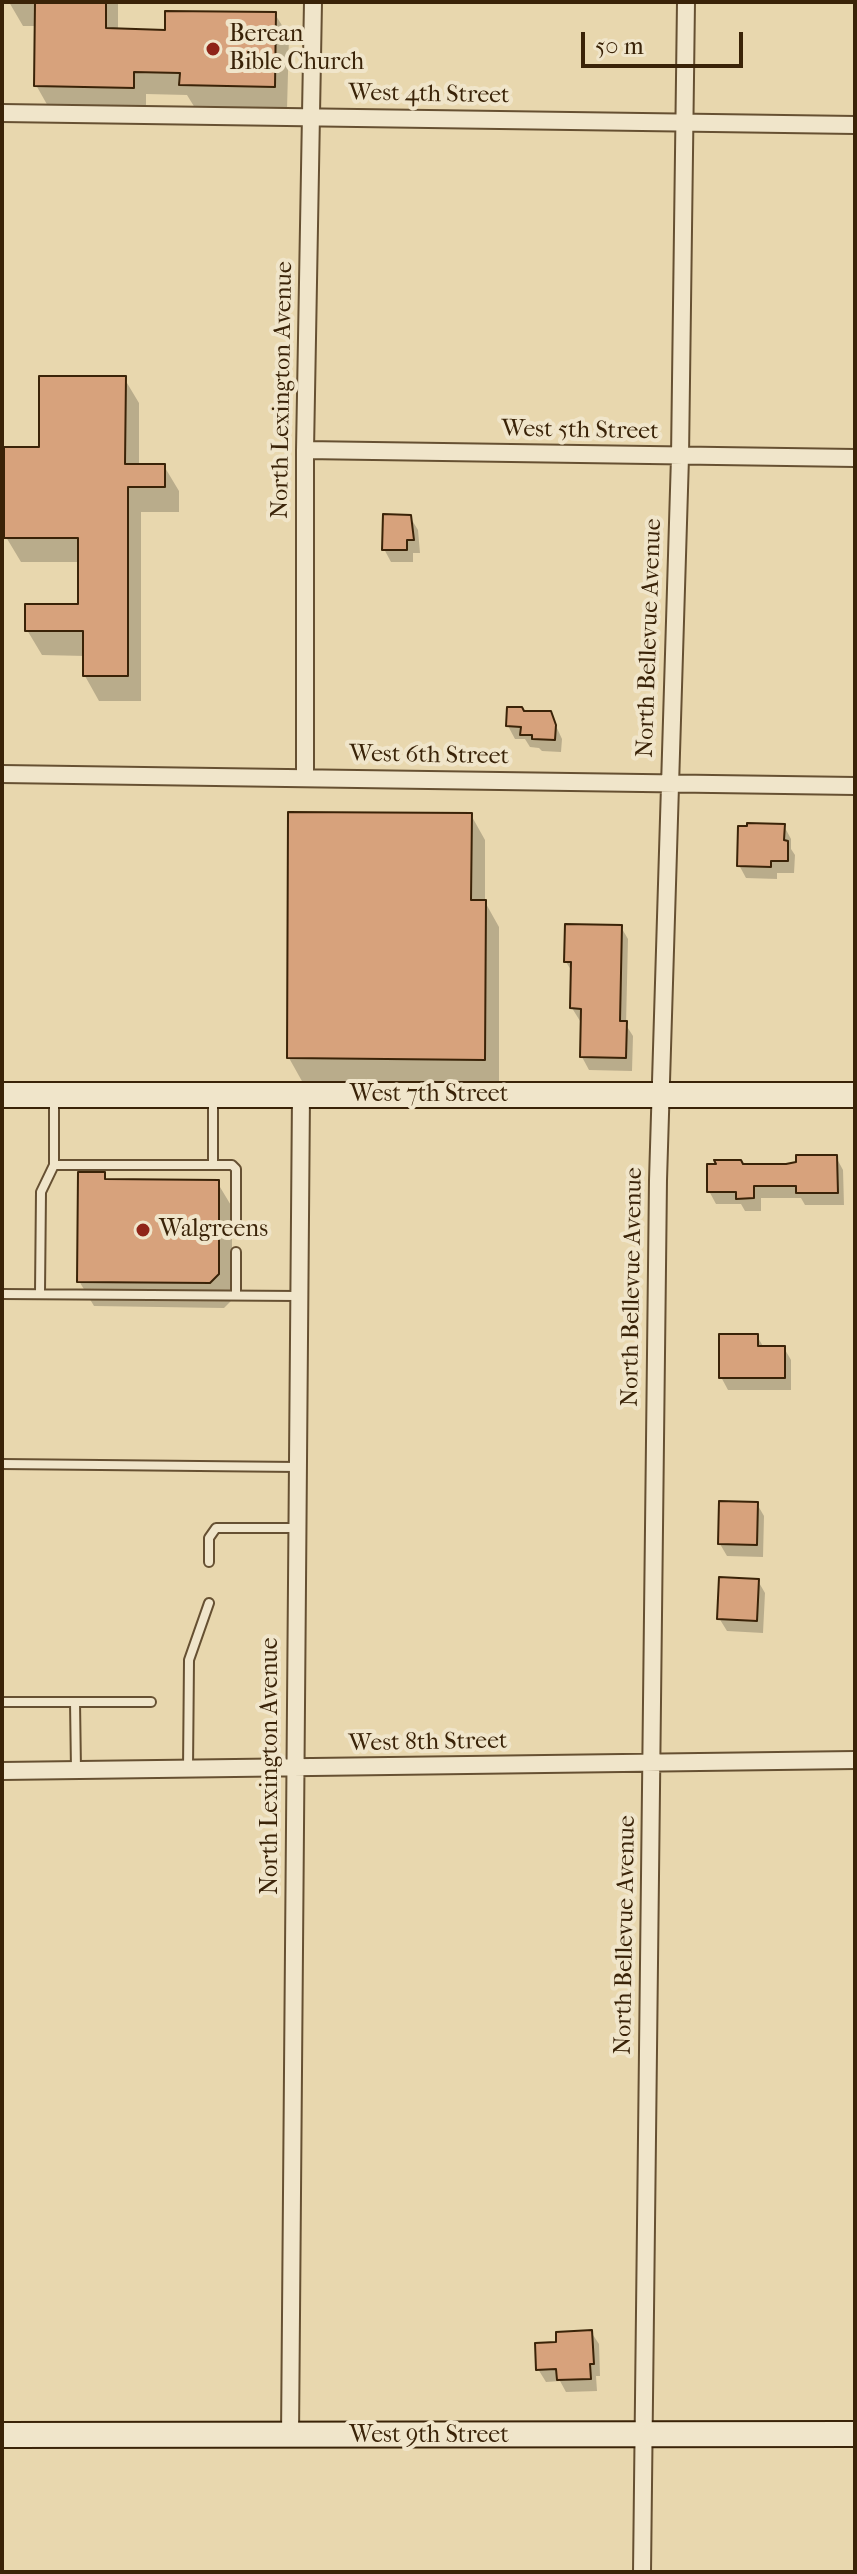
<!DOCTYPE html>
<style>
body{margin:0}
#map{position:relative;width:857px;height:2574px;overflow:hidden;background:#e8d7ae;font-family:"IM FELL French Canon",serif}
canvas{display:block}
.frame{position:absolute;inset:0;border:4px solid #3a2308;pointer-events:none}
.scale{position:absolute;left:581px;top:32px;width:162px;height:36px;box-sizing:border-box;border:4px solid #3a2308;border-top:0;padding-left:10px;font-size:24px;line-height:28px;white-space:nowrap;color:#3a2308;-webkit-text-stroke:6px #f0e5ca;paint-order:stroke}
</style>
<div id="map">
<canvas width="857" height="2574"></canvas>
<div class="frame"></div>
<div class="scale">50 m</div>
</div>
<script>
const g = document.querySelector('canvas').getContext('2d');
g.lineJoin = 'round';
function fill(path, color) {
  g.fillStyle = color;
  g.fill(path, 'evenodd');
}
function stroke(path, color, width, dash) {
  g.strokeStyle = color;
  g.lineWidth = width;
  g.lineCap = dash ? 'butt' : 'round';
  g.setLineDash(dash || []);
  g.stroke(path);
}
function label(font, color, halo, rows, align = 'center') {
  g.font = font + ' "IM FELL French Canon",serif';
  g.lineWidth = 8;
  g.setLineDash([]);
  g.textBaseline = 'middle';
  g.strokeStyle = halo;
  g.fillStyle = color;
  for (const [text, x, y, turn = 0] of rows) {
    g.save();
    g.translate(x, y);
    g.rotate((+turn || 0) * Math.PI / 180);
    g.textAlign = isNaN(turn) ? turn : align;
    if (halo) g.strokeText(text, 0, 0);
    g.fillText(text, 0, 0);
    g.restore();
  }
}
const shadow = new Path2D(`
 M9,2H118V31L167,32L275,14L289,37L287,109L195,108L187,95L146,94V110L49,108L36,85L37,26H23Z
 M124,378L139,403V466H164L179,491V512H141V701H99L85,676V656L42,655L27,630L80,606V562H21L6,537L41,449Z
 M410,517L418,530L420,553H413V562H391L384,549Z
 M523,713H550L562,739L561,752L542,751L539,748L530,747L525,739H515L508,726Z
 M471,815L485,840V902L499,927V1084L303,1083L289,1058Z
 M784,826L791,839V849L795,855L794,873H777V879L746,878L739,865L749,829Z
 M621,927L628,939L626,1025L633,1036L632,1071L589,1070L582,1057V1021H580L572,1008L573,973L566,962Z
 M836,1157L843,1170L844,1205H805L801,1198H761V1211H745L741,1204H716L709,1191L742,1166H786Z
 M103,1174L107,1181L217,1182L232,1207V1300L224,1308L94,1306L79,1281Z
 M757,1336L764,1348H784L791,1360V1390H728L721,1377Z
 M757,1504L764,1516L763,1557L727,1556L720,1544Z
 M758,1581L765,1593L763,1633L727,1631L719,1618Z
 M591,2332L599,2344L600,2376H596L597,2391L566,2392L560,2381L546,2382L538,2369L559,2344Z`);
const building = new Path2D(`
 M35,2H106V28L165,30V11L276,12L275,87L179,85L180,73L134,72V88L34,86Z
 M39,376H126L125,464H165V487H128V676H83V631H25V604H78V538H4V447H39Z
 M383,514L411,515L414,540H407V550H382Z
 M507,707H522L524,711H551L556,725L555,740L532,739V735H520L521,727L506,726Z
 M288,812L472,813L471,900H486L485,1060L287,1058Z
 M747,823L785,824L784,840L788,841V861H771V867L737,866L738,826H747Z
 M565,924L622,925L620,1021H627L626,1058L580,1057L581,1009L570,1008L571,962H564Z
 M796,1155H837L838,1193H796V1186H754V1198L736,1199V1192H707V1164H716L714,1160H741L743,1164H786L796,1162Z
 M78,1172H105V1179L219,1180V1274L210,1283L77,1282Z
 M719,1334H758V1346H785V1378H719Z
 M719,1501L758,1502L757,1545L718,1544Z
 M719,1577L759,1579L757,1621L717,1619Z
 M592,2330L594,2364H590L591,2379L557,2380L556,2369L536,2370L535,2343L556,2342V2332Z`);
const lane = new Path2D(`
 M54,1099V1165H213V1096
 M213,1165H232L236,1169V1228
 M236,1252V1295
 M40,1292L41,1192L54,1165
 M2,1294L299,1296
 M2,1464L298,1467
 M209,1562V1538L216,1528H297
 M2,1702H75
 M188,1769L189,1660L209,1603
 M76,1770L75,1702H151`);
const street = new Path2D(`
 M2,113L855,125
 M305,450L855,458
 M2,774L855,786
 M305,778V450L313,2
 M2,1771L855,1760
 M290,2436L301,1095
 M642,2572L658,1180L680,457L686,2`);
const secondary = new Path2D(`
 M2,1095H855
 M2,2435L855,2434`);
const markers = [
 [213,49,8,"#8f2418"],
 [143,1230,8,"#8f2418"]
];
const poiNames = [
 ["Berean",229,35],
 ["Bible Church",229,63],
 ["Walgreens",159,1230]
];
const streetNames = [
 ["West 4th Street",429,95,1],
 ["North Lexington Avenue",283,390,-89],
 ["West 5th Street",580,431,1],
 ["North Bellevue Avenue",650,638,-88],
 ["West 6th Street",429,756,1],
 ["West 7th Street",429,1095],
 ["North Bellevue Avenue",633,1287,-89],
 ["West 8th Street",428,1743,-1],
 ["North Lexington Avenue",271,1766,-90],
 ["North Bellevue Avenue",626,1935,-89],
 ["West 9th Street",429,2436]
];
fill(shadow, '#0003');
fill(building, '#d7a27c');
stroke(building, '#3a2308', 2);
stroke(lane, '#665032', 12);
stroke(street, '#665032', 20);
stroke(secondary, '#3a2308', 28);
stroke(lane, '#f0e5ca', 8);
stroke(street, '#f0e5ca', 16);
stroke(secondary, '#f0e5ca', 24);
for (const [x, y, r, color] of markers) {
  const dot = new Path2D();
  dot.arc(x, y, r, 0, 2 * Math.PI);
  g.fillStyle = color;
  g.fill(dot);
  stroke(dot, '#f0e5ca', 3);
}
label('24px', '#3a2308', '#f0e5ca', poiNames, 'left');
label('24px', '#3a2308', '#f0e5ca', streetNames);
</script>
